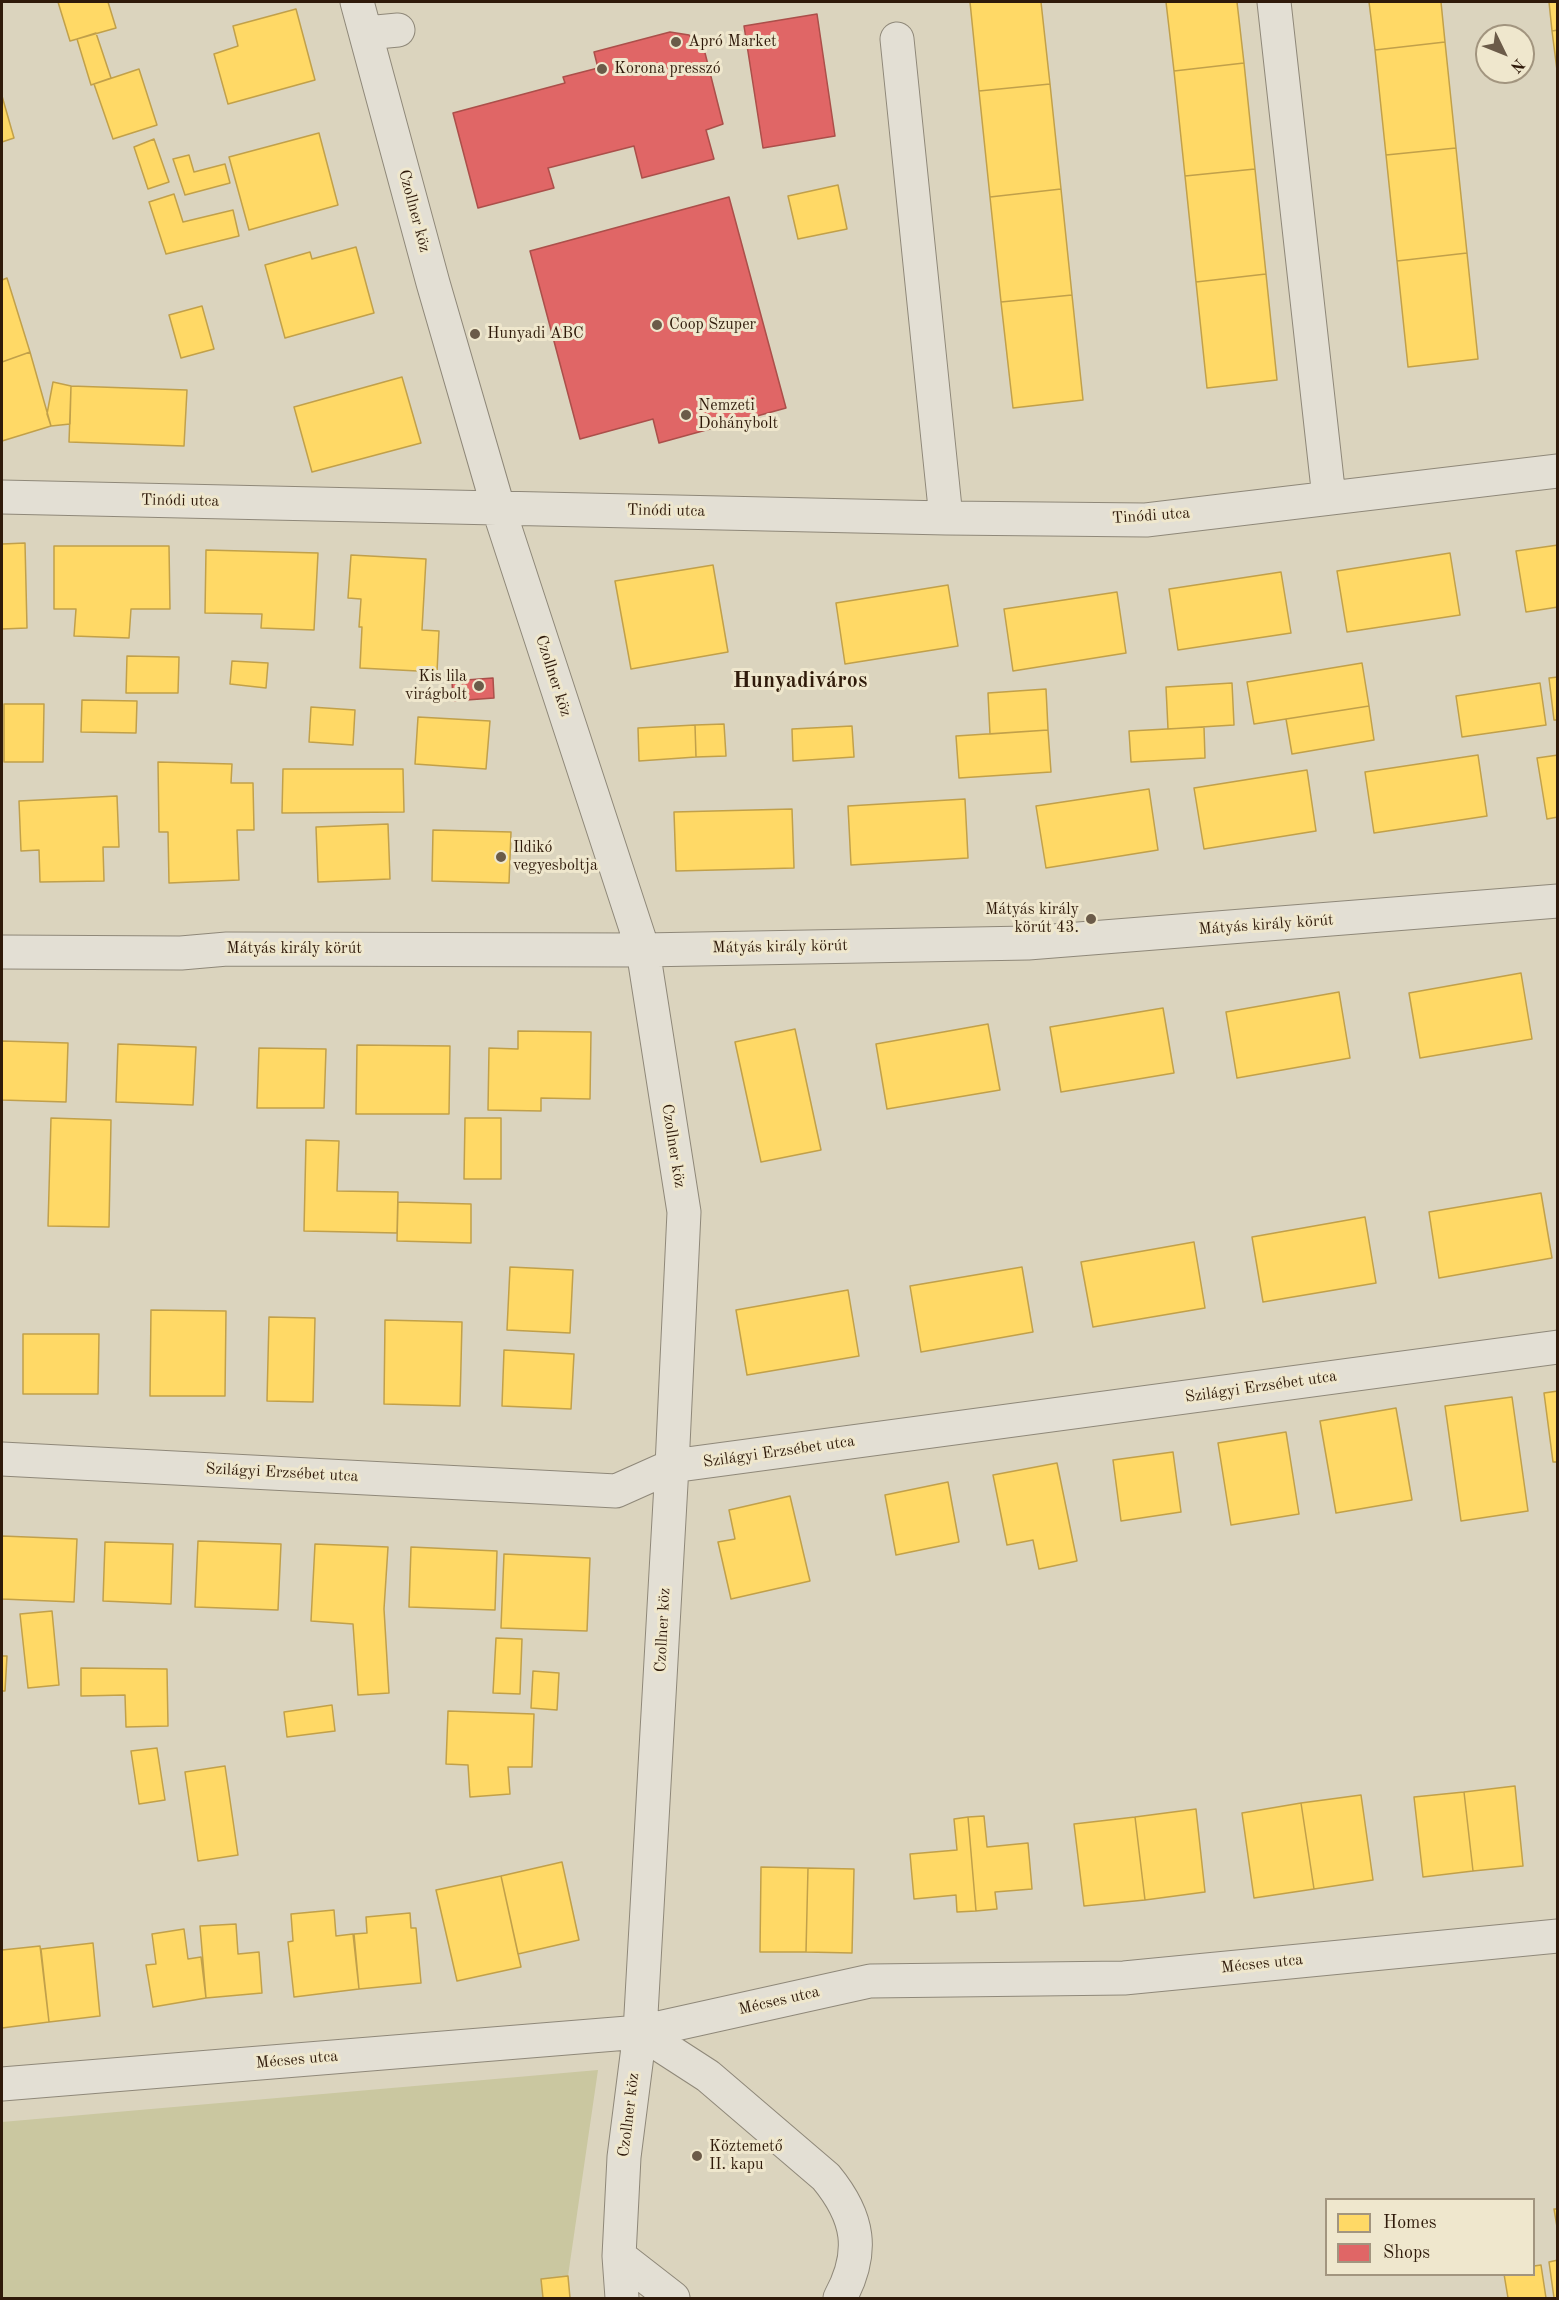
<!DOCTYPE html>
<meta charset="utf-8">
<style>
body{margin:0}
#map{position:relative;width:1559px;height:2300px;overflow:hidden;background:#dbd4be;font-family:"Old Standard TT",serif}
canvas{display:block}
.frame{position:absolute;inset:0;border:3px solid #2f1a0a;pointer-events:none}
.legend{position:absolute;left:1325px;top:2198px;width:210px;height:78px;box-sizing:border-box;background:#efe7cd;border:2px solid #a2957f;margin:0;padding:8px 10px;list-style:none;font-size:18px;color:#2f1a0a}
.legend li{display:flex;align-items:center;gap:12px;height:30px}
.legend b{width:30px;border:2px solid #a2957f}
.north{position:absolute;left:1475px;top:24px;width:60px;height:60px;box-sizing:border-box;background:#efe7cd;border:2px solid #a2957f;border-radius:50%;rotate:133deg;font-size:16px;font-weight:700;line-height:24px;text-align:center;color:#2f1a0a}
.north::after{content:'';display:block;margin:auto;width:21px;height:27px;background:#6b5b49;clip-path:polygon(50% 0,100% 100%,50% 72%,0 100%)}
</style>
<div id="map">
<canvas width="1559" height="2300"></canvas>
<div class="frame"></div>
<ul class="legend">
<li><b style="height:16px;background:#ffd966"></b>Homes</li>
<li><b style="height:16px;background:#e06666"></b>Shops</li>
</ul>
<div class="north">N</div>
</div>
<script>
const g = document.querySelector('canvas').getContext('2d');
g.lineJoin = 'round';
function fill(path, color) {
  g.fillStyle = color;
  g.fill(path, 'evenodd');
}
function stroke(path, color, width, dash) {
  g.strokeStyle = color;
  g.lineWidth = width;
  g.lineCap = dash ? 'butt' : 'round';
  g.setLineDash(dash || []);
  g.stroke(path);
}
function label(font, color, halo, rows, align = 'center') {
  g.font = font + ' "Old Standard TT",serif';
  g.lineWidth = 6;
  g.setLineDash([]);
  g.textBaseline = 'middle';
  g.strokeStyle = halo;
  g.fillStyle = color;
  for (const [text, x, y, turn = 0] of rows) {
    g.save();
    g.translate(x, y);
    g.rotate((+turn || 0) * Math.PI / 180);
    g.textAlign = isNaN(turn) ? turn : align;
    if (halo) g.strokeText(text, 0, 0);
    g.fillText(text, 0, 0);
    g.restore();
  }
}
const green = new Path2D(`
 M598,2070L568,2276L570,2298H2V2122Z`);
const homes = new Path2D(`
 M58,2H108L116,28L70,41Z
 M970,2H1041L1050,84L979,91Z
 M1166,2H1237L1244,63L1174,71Z
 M1369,2H1441L1445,42L1375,50Z
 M1549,2H1558V30L1552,31Z
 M296,9L315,80L228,104L214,54L238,46L233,26Z
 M1558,30V78L1552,31Z
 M96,33L111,78L91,85L77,39Z
 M1445,42L1456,148L1386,155L1375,50Z
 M1244,63L1255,169L1185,176L1174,71Z
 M139,69L157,125L113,139L94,84Z
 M1050,84L1061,189L990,197L979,91Z
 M2,96L14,138L2,142Z
 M319,133L338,205L249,230L229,157Z
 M154,139L169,182L148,189L134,147Z
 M1456,148L1467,253L1397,261L1386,155Z
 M189,155L194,172L225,164L230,183L185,195L173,159Z
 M1255,169L1266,274L1196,282L1185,176Z
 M838,185L847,229L798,239L788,196Z
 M1061,189L1072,295L1001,302L990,197Z
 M174,194L183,222L233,210L239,236L166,254L149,202Z
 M356,247L374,313L285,338L265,265L310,252L312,259Z
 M1467,253L1478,359L1408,367L1397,261Z
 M1266,274L1277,380L1207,388L1196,282Z
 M7,278L30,352L2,362V280Z
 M1072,295L1083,400L1013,408L1001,302Z
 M202,306L214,349L181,358L169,315Z
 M30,352L51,426L2,441V362Z
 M402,377L421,443L312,472L294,407Z
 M53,382L71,386L70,424L51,426L47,414Z
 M71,386L187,390L184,446L69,442Z
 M25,543L27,628L2,629V544Z
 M1558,545V607L1526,612L1516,551Z
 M54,546H169L170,609H131L129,638L74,636L76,609H54Z
 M206,550L318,553L314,630L261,628L262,614L205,613Z
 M1450,553L1460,615L1347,632L1337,571Z
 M351,555L426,559L422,630L439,631L437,672L360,668L362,627H359L361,599L348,598Z
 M713,565L728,652L631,669L615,581Z
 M1281,572L1291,633L1178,650L1169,589Z
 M948,585L958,646L845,664L836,603Z
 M1117,592L1126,653L1013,671L1004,609Z
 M127,656L179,657L178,693H126Z
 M232,661L268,663L266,688L230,684Z
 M1362,663L1369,706L1254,724L1247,682Z
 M1558,677V720H1554L1549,678Z
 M1232,683L1234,725L1168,729L1166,687Z
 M1540,683L1546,725L1462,737L1456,696Z
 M1046,689L1048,730L990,734L988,693Z
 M82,700L137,701L136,733L81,732Z
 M4,704H44L43,762H4Z
 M1369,706L1374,740L1292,754L1286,719Z
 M311,707L355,710L353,745L309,742Z
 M418,717L490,721L486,769L415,764Z
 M724,724L726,756L696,757L695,725Z
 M695,725L696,757L639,761L638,728Z
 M852,726L854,757L793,761L792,729Z
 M1204,727L1205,758L1131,762L1129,731Z
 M1048,730L1051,772L959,778L956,736Z
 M1478,755L1487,816L1374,833L1365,772Z
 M1558,755V817L1547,819L1537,758Z
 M158,762L232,764L231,783H253L254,830H237L239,880L169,883L168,832H159Z
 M283,769H403L404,812L282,813Z
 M1307,770L1316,831L1204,849L1194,788Z
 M1149,789L1158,850L1046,868L1036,806Z
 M117,796L119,847H103L104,881L40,882L39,850L21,851L19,801Z
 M965,799L968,858L851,865L848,806Z
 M792,809L794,868L676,871L674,812Z
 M388,824L390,879L318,882L316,827Z
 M433,830L511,832L509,883L432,881Z
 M1521,973L1532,1039L1420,1058L1409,993Z
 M1339,992L1350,1058L1237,1078L1226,1012Z
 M1163,1008L1174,1073L1061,1092L1050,1027Z
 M988,1024L1000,1090L887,1109L876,1044Z
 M795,1029L821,1150L761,1162L735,1042Z
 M518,1031L591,1032L590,1099L541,1098V1111L488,1110L489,1048L518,1049Z
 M2,1041L68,1043L66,1102L2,1100Z
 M118,1044L196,1047L193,1105L116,1102Z
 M357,1045L450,1046L449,1114H356Z
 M259,1048L326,1049L324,1108H257Z
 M51,1118L111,1120L109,1227L48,1226Z
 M465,1118H501V1179H464Z
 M306,1140L339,1141L337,1191L398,1192L397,1233L304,1231Z
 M1541,1193L1552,1258L1439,1278L1429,1212Z
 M398,1202L471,1204V1243L397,1241Z
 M1365,1217L1376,1283L1263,1302L1252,1237Z
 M1194,1242L1205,1308L1093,1327L1081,1262Z
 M510,1267L573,1270L570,1333L507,1330Z
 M1022,1267L1033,1332L921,1352L910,1286Z
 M848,1290L859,1356L747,1375L736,1310Z
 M151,1310L226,1311L225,1396H150Z
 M269,1317L315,1318L313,1402L267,1401Z
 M385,1320L462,1322L460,1406L384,1404Z
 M23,1334H99L98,1394H23Z
 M504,1350L574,1354L571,1409L502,1406Z
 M1558,1391V1462H1553L1544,1393Z
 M1512,1397L1528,1511L1461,1521L1445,1406Z
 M1396,1408L1412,1500L1336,1513L1320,1421Z
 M1286,1432L1299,1514L1231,1525L1218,1443Z
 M1173,1452L1181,1512L1121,1521L1113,1460Z
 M1057,1463L1077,1561L1039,1569L1033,1540L1007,1545L993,1475Z
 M948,1482L959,1542L896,1555L885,1495Z
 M790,1496L810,1581L731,1599L718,1542L735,1539L729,1510Z
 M2,1536L77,1539L74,1602L2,1599Z
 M198,1541L281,1544L278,1610L195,1607Z
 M105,1542L173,1544L171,1604L103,1601Z
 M315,1544L388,1547L384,1609L389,1693L358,1695L353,1624L311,1621Z
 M411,1547L497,1551L495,1610L409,1607Z
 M504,1554L590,1558L587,1631L501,1628Z
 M52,1611L59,1685L28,1688L20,1614Z
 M496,1638L522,1639L520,1694L493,1693Z
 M2,1656H7L5,1691H2Z
 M81,1668L167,1669L168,1726L126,1727L125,1695L81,1696Z
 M533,1671L559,1673L557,1710L531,1708Z
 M332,1705L335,1731L287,1737L284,1712Z
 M448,1711L534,1714L532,1767H508L510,1794L470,1797L468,1765L446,1764Z
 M157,1748L165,1800L139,1804L131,1751Z
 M225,1766L238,1855L198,1861L185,1772Z
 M1515,1786L1523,1866L1473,1871L1464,1792Z
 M1464,1792L1473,1871L1423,1877L1414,1797Z
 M1361,1795L1373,1880L1314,1889L1301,1803Z
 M1301,1803L1314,1889L1254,1898L1242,1813Z
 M1196,1809L1205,1892L1145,1900L1135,1817Z
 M984,1816L987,1847L1028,1843L1032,1889L995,1892L997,1909L976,1911L968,1817Z
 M968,1817L976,1911L957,1912L956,1895L914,1899L910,1854L957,1850L954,1819Z
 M1135,1817L1145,1900L1084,1906L1074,1824Z
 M562,1862L579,1940L518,1954L501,1876Z
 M761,1867L808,1868L806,1952H760Z
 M808,1868L854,1869L852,1953L806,1952Z
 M501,1876L521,1967L457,1981L436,1890Z
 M334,1910L336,1936L353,1934L359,1989L294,1997L288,1942L293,1941L291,1914Z
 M410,1913L411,1928H416L421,1983L359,1989L354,1934L367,1933L366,1917Z
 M236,1924L238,1954L259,1952L262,1993L206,1998L200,1926Z
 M184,1929L188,1959L201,1957L206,1998L153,2007L146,1965L156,1964L152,1934Z
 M93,1943L100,2016L49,2022L41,1949Z
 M40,1946L49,2022L2,2028V1950Z
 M1554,2209H1558V2233Z
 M1558,2260V2298H1554L1549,2262Z
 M1541,2265L1546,2298H1508L1504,2274H1534V2266Z
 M568,2276L570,2298H543L541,2279Z`);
const shops = new Path2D(`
 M817,14L835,136L763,148L744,26Z
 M670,32L689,35L705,53L723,124L706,130L714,159L642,178L634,146L548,168L554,188L478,208L453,113L565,83L563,77L598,68L594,52Z
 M729,197L786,408L659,443L653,419L580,439L530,251Z
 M493,678L494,698L453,701L452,681Z`);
const minor = new Path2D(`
 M357,2L433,283L498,507L643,950L684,1212L672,1466L640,2032L624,2157L619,2256L622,2298
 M1274,2L1329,498
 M366,33L398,30
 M897,39L946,518
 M2,497L946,518L1146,520L1558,471
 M2,952L181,953L227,949L643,950L1028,943L1558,901
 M2,1459L616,1491L672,1466L1558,1347
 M640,2032L708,2076L826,2177C859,2217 865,2252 840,2298
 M2,2084L640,2032L870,1981L1124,1978L1558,1936
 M619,2256L673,2298`);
const markers = [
 [676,42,6,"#6b5b49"],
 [602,69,6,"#6b5b49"],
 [657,325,6,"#6b5b49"],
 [475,334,6,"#6b5b49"],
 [686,415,6,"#6b5b49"],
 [479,686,6,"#6b5b49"],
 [501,857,6,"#6b5b49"],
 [1091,919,6,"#6b5b49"],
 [697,2156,6,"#6b5b49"]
];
const poiNames = [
 ["Apró Market",688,42],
 ["Korona presszó",614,69],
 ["Coop Szuper",669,325],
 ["Hunyadi ABC",487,334],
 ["Nemzeti",698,406],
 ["Dohánybolt",698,424],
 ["Kis lila",467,677,"right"],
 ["virágbolt",467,695,"right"],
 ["Ildikó",513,848],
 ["vegyesboltja",513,866],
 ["Mátyás király",1079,910,"right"],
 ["körút 43.",1079,928,"right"],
 ["Köztemető",709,2147],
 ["II. kapu",709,2165]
];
const streetNames = [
 ["Czollner köz",414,211,75],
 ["Tinódi utca",180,501,1],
 ["Tinódi utca",666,511,1],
 ["Tinódi utca",1151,516,-4],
 ["Czollner köz",553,676,72],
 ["Mátyás király körút",1266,925,-4],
 ["Mátyás király körút",780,947,-1],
 ["Mátyás király körút",294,949],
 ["Czollner köz",673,1146,81],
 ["Szilágyi Erzsébet utca",1261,1387,-8],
 ["Szilágyi Erzsébet utca",779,1452,-8],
 ["Szilágyi Erzsébet utca",282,1473,3],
 ["Czollner köz",663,1630,-87],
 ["Mécses utca",1262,1964,-6],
 ["Mécses utca",779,2001,-13],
 ["Mécses utca",297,2060,-5],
 ["Czollner köz",629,2115,-83]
];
const districtNames = [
 ["Hunyadiváros",800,681]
];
fill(green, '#cac7a0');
fill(homes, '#ffd966');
stroke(homes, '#c1a04a', 1.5);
fill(shops, '#e06666');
stroke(shops, '#ab4f4a', 1.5);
stroke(minor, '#8f8879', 35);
stroke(minor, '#e3dfd4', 33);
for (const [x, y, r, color] of markers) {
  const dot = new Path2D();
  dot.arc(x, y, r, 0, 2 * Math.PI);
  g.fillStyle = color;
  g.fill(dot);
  stroke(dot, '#efe7cd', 2);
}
label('16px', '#2f1a0a', '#efe7cd', poiNames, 'left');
label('16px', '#2f1a0a', '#efe7cd', streetNames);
label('bold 22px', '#2f1a0a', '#efe7cd', districtNames);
</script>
